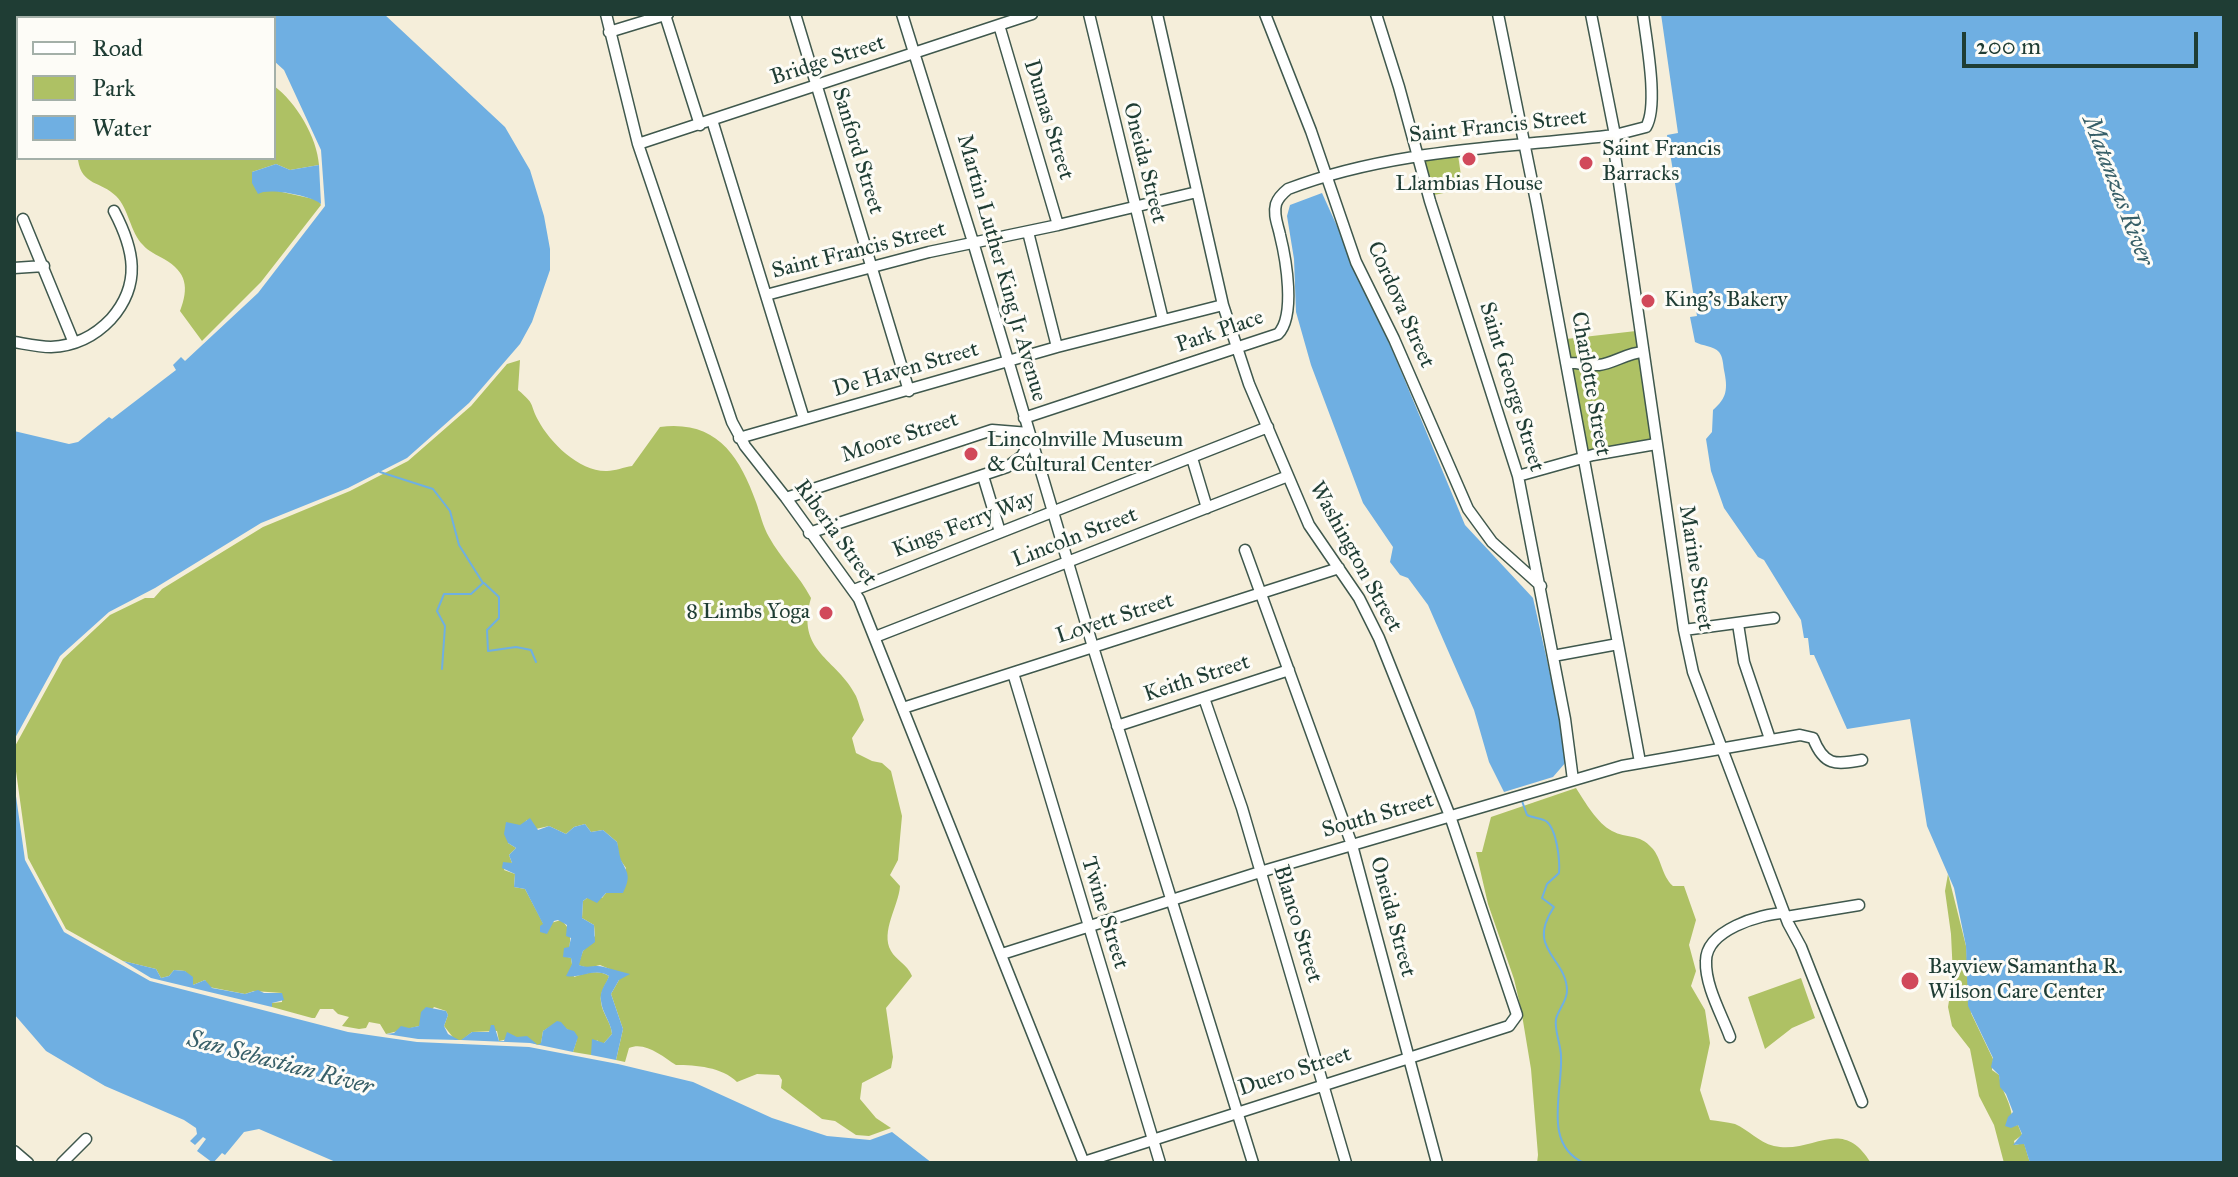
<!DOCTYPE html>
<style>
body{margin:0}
#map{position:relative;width:2238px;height:1177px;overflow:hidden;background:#f5eeda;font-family:"IM FELL Great Primer",serif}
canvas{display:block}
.frame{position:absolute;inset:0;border:16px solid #1f3d34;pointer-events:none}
.legend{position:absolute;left:16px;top:16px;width:260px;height:144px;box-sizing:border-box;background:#fdfcf7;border:2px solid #a4b0a9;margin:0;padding:10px 14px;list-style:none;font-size:24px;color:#1f3d34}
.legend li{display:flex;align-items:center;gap:16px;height:40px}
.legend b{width:40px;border:2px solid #a4b0a9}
.scale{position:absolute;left:1962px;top:32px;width:236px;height:36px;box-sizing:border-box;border:4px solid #1f3d34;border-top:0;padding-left:10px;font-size:24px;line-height:28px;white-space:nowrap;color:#1f3d34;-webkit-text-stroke:6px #fdfcf7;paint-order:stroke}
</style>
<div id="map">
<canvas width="2238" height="1177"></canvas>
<div class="frame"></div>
<ul class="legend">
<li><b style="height:10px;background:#fff"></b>Road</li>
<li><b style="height:22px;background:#aec164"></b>Park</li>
<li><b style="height:22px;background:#6fafe2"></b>Water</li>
</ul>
<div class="scale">200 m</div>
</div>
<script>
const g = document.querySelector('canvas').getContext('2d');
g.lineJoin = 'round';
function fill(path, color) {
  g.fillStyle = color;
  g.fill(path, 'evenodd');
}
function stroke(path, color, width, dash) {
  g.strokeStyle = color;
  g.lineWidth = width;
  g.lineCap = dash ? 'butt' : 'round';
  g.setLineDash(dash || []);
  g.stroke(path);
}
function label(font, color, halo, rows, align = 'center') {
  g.font = font + ' "IM FELL Great Primer",serif';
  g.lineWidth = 6;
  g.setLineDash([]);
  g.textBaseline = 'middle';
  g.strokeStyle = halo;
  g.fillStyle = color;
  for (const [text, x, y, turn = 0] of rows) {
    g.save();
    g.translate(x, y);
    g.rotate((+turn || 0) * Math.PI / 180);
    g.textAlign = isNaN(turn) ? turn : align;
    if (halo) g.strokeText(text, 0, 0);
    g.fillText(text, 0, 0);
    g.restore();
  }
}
const green = new Path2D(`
 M39,14H214L219,18H40Z
 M274,86C296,102 317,137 319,165L290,170L276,164L252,172L263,190H273L318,200L321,205L261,282L202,341L180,311C189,288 187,272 164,259C157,255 148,251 143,245C130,232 129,209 116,196C101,181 82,186 78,160L274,158Z
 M1458,155L1463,189L1434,195L1423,158Z
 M1636,331L1651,442L1587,451L1566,339Z
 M520,360L518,390C536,405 529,403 538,420C550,443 580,472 607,471C615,471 624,467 632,466L660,427C716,420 739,455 756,502C760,513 763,527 769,537C781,559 799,575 811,598C795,652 837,658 856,696C859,703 861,712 864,720L852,738L856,753L872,761L882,763L891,771L902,816L898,860L890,875L900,886C899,905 880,932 891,951C896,960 907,964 912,976L886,1008L893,1057L891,1068L862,1083L860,1099L876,1118L891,1128L869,1136L856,1135L835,1121L822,1119L781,1088L782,1080L779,1075L757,1074L737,1082C722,1067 696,1065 676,1065C662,1056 645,1041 629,1048L625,1062L616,1060L623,1029L611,994L619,980V973L600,965L588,968L578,965L583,951L595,936L594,925L582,918L583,901L587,898H602L606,893H614L626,868L619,858L617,842L603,830L591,832L585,824L574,827L566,834L549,826L536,829L527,820L508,843L516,848L509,855L512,863H507L504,870L515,874L514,887L525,889L544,925L561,920C574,931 570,942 568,957L571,958L574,977C585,973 598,969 609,976C607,984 599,992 601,1002C602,1013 611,1022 612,1034L604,1043H599L597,1040L591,1055L573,1052L577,1039L567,1029L553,1025L543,1031L541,1044L538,1045L517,1037L499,1041L497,1031L472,1032L462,1040H455L444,1026L448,1015L446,1011L434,1007L419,1026L386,1034L380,1024L369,1022L366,1028L359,1029L342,1026L349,1017L338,1014L333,1009H320L315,1018H312L272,1007V1003L282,1002V993L254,991L245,994L209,987L205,980L193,985L185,971L174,970L169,976L161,978L156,969L123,961L66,929L28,858L14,757V748L63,659L110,615L145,598H154L162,589L263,527L350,491L408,461L471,406L507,364Z
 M1576,788C1585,802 1597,823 1612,831C1627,839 1639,833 1652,848C1662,859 1661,875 1673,886H1684L1696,920L1689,945L1696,971L1691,986L1705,1010L1710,1043L1700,1090L1710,1120C1718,1121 1727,1122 1735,1124C1749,1130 1758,1142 1774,1146C1813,1155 1841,1114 1871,1163H1537L1538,1155L1531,1069L1521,1009L1514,979L1488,904L1476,852H1482L1491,817Z
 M1948,874L1966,946L1971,1013L1993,1059L1992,1070L1999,1075C2002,1095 2014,1104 2012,1126L2018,1125L2022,1135L2014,1141L2015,1145L2024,1143L2030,1163H2004L1994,1125L1979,1096L1970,1049L1952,1026L1948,1007L1953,976L1951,934L1945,891Z
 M1801,978L1815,1018L1792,1028L1765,1049L1748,997Z`);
const water = new Path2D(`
 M220,14H384L505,127L530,170L544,216L550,249V270L532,322L520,344L469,403L407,458L348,488L261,523L155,588L109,612L60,656L14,740V431L69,444L78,442L109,417L112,419L176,370L173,365L181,357L185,361L258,293L325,206L321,150L284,70L274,61V18H225Z
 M1661,14H2224V1163H2030L2024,1144L2013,1145L2022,1134L2018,1125L2011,1128L2005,1126L2008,1117L2013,1112L2006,1094L2000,1087L1999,1075L1991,1067L1993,1058L1968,1006L1966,946L1954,888L1927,826L1910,719L1847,729L1814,655H1810L1808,638H1804L1801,620L1764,560L1758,557L1724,508L1711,471L1706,439L1712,432L1713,410C1727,398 1728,389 1724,370C1723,364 1723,357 1719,352C1714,346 1702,346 1695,342L1690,317L1697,316L1667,135L1678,133Z
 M276,164L290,170L319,165L321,204C313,196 268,187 258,194L252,183V172Z
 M1322,193L1381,323L1465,525L1533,598L1562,727L1566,762L1553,777L1504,792L1489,762L1474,710L1428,605L1408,578L1400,575L1390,562L1393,547L1363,503L1311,365L1296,312L1294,259L1287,216L1290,205Z
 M14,782L25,860L64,932L150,981L348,1032L417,1042L529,1047L618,1064L693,1082L772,1118L827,1136L870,1140L892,1132L932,1163H338L259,1129L244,1132L225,1155L222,1153L213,1163L197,1151L206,1139L203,1137L195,1145L190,1141L197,1134L196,1128L184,1120L105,1086L46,1051L14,1014Z
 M530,818L538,830L549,826L566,834L574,827L585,824L591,832L603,830L617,842C619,849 619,856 622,862C629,875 630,878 623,893H606L597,903L587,898L583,901L582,918L594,925L595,942L583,951L579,965C588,969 595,964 604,967C613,969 621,972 630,974L619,980L611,994L623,1029L616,1060L591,1055L592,1039L604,1043L612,1034C611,1022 602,1013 601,1001C599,991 606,984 609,976C594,967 581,979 566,976L572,964L571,958L563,957L564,948L569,947L571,938L566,936L567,925L558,920L554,921L547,934L540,932V926L543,924L525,889L514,887L515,874L502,868L503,862L512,863L509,855L516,848L508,843L504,834L506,822L520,825Z
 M123,961L156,969L161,978L169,976L174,970L185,971L193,977V985L205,980L212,988L245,994L258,990L264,993H282L284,1000L272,1003V1007L151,978Z
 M426,1007L446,1011L448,1015L444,1026L448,1034L459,1040L418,1039L386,1034L394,1033L401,1026L409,1028L419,1026L421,1012Z
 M557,1021L561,1022L567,1029L574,1031L578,1037L573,1052L530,1043L461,1040L472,1032H489L491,1025H494L499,1041H504L507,1032L517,1037L527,1036L538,1045L541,1043L543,1031Z`);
const stream = new Path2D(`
 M380,472L433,489L450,511L459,545L483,583L471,594H444L437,611L445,626L442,669
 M484,583L499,597V618L487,630L488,651L516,647L531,650L536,662
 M1522,801L1527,815C1533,818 1541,818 1546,821C1557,829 1560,861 1559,873L1547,884L1542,898L1554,907C1525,950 1567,957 1567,991C1567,1001 1558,1010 1556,1019C1554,1030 1561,1045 1561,1056C1563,1092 1542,1144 1584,1163`);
const minor = new Path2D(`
 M606,14L638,144L732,422L745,446L786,498L859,599L1084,1163
 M795,14L909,391
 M902,14L973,242L1093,647L1253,1163
 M1089,14L1163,320
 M1265,14L1311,131L1356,262L1394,339L1468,509L1492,542L1541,586
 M1376,14L1399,87L1430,201L1518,476L1565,719L1573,780
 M1498,14L1537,206L1640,762
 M1591,14L1615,135L1614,148L1684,630L1693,672L1788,923L1801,947L1862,1102
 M665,15L700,125
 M999,25L1058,225
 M609,32L668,14
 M712,120L804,419
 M638,144L1032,14
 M23,219L74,343
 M1028,232L1057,347
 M14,268L44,266
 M766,295L929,252L1058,225L1197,192
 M14,342C26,344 39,347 51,347C74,346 95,336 111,319C142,284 134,249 114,211
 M1566,363C1578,362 1588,366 1599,365C1614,363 1627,353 1643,352
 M1024,418L1278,334C1296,316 1286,259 1280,235C1278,225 1273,215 1276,204C1278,198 1283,193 1288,189C1393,149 1505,148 1615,135L1646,127C1659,106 1646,39 1643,14
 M739,438L1057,347L1223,305
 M1192,458L1207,508
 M983,476L1000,532
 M1518,476L1593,455L1656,444
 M786,498L992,430L1029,433
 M809,533L1007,467L1022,456L1031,440
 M1245,550L1352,845L1437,1163
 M854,590L1268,427
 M1738,624L1744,662L1770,739
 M1684,630L1774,618
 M875,637L1288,476
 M1553,656L1618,644
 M1013,673L1160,1163
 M1204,698L1242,808L1346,1163
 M903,708L1339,568
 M1117,726L1289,670
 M1786,917L1859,905
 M1002,954L1260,872L1622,766L1800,735L1813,738C1824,766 1835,765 1862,760
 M1730,1037C1722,1015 1705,986 1706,961C1706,930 1760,914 1784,913
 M14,1151L28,1163
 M1084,1162L1509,1026L1517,1015L1450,816L1379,638L1359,598L1309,525L1249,384L1223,305L1157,14
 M62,1163L86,1139`);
const markers = [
 [1469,159,8,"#d1495b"],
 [1586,163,8,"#d1495b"],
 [1648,301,8,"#d1495b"],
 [971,454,8,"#d1495b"],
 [826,613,8,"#d1495b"],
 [1910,981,10,"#d1495b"]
];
const streetNames = [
 ["Bridge Street",828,61,-18],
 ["Dumas Street",1048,120,73],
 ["Saint Francis Street",1498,127,-6],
 ["Sanford Street",857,151,73],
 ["Oneida Street",1144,163,76],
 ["Saint Francis Street",859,251,-14],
 ["Martin Luther King Jr Avenue",1001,268,74],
 ["Cordova Street",1400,305,66],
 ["Park Place",1220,332,-19],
 ["De Haven Street",906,370,-16],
 ["Charlotte Street",1590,384,80],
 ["Saint George Street",1511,387,73],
 ["Moore Street",900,438,-18],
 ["Kings Ferry Way",964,525,-21],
 ["Riberia Street",835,533,54],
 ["Lincoln Street",1075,538,-21],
 ["Washington Street",1355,557,61],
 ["Marine Street",1695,568,81],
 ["Lovett Street",1115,619,-18],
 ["Keith Street",1197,679,-18],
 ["South Street",1378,816,-16],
 ["Twine Street",1104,913,73],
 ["Oneida Street",1392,917,75],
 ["Blanco Street",1297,924,73],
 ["Duero Street",1295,1072,-18]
];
const poiNames = [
 ["Saint Francis",1602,150],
 ["Barracks",1602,175],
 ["Llambias House",1469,185,"center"],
 ["King's Bakery",1664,301],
 ["Lincolnville Museum",987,441],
 ["& Cultural Center",987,466],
 ["8 Limbs Yoga",810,613,"right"],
 ["Bayview Samantha R.",1928,968],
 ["Wilson Care Center",1928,993]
];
const waterNames = [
 ["Matanzas River",2117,191,69],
 ["San Sebastian River",280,1064,15]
];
fill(green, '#aec164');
fill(water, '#6fafe2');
stroke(stream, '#6fafe2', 2);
stroke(minor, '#3f584d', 13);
stroke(minor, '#fff', 10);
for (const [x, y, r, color] of markers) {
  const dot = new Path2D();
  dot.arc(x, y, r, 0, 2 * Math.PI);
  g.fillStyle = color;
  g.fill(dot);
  stroke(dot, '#fdfcf7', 3);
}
label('22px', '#1f3d34', '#fdfcf7', streetNames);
label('22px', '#1f3d34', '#fdfcf7', poiNames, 'left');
label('italic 24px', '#375f68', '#fdfcf7', waterNames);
</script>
